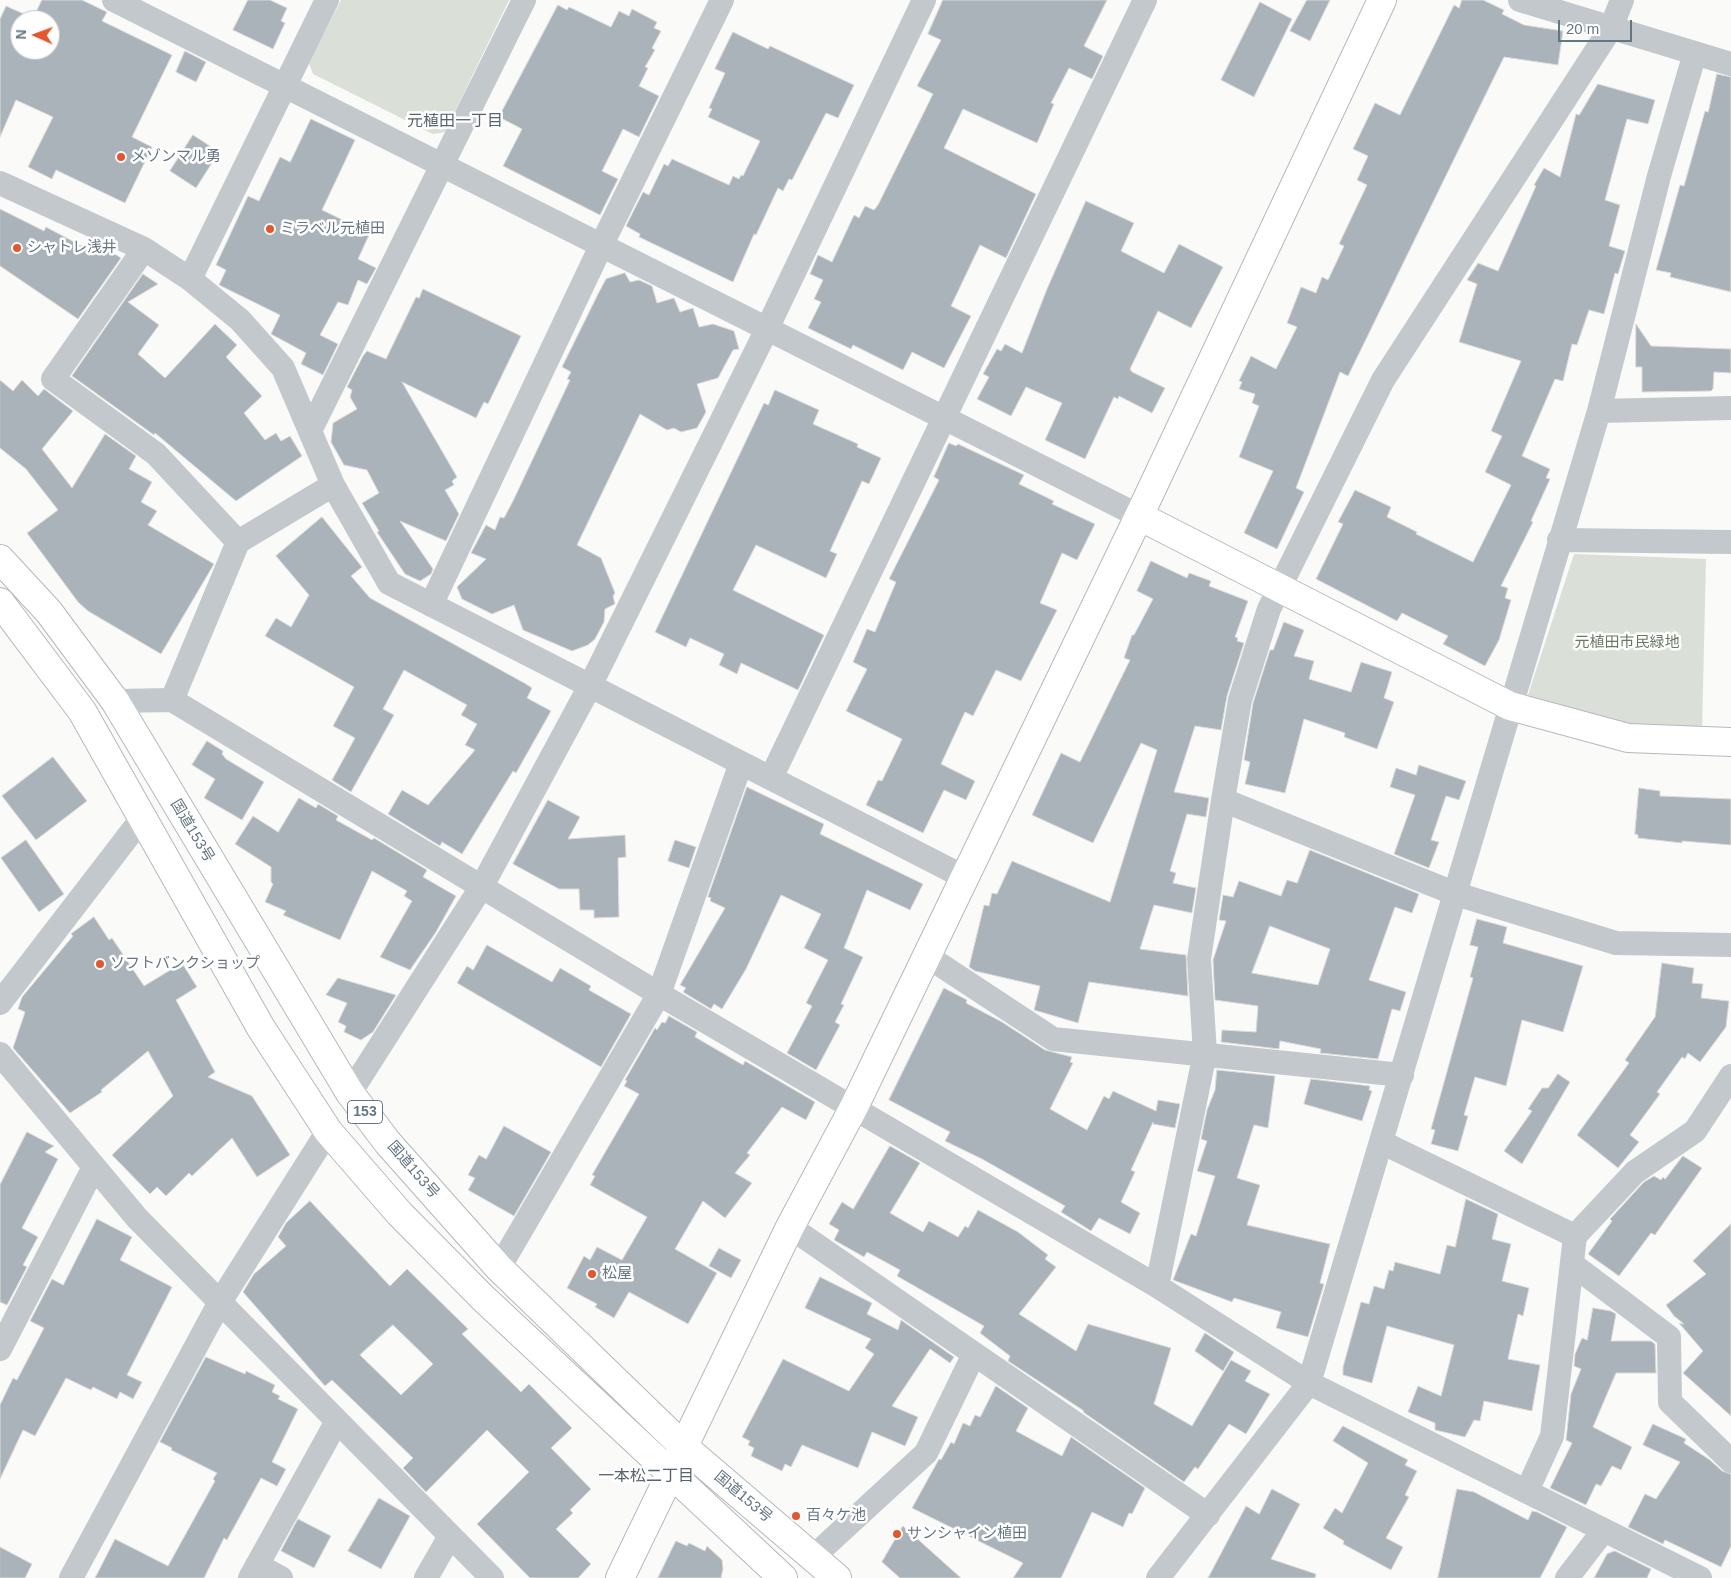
<!DOCTYPE html>
<meta charset="utf-8">
<style>
body{margin:0}
#map{position:relative;width:1731px;height:1578px;overflow:hidden;background:#fafaf8;font-family:Helvetica,sans-serif}
canvas{display:block}
.north{position:absolute;left:10px;top:10px;width:50px;height:50px;box-sizing:border-box;background:#fff;border:1px solid #c1c8cd;border-radius:50%;rotate:272deg;font-size:14px;font-weight:700;line-height:20px;text-align:center;color:#657683}
.north::after{content:'';display:block;margin:auto;width:18px;height:22px;background:#e4572e;clip-path:polygon(50% 0,100% 100%,50% 72%,0 100%)}
.scale{position:absolute;left:1558px;top:20px;width:74px;height:22px;box-sizing:border-box;border:2px solid #657683;border-top:0;padding-left:6px;font-size:15px;line-height:18px;white-space:nowrap;color:#657683;-webkit-text-stroke:4px #fff;paint-order:stroke}
</style>
<div id="map">
<canvas width="1731" height="1578"></canvas>
<div class="north">N</div>
<div class="scale">20 m</div>
</div>
<script>
const g = document.querySelector('canvas').getContext('2d');
g.lineJoin = 'round';
function fill(path, color) {
  g.fillStyle = color;
  g.fill(path, 'evenodd');
}
function stroke(path, color, width, dash) {
  g.strokeStyle = color;
  g.lineWidth = width;
  g.lineCap = dash ? 'butt' : 'round';
  g.setLineDash(dash || []);
  g.stroke(path);
}
function label(font, color, halo, rows, align = 'center') {
  g.font = font + ' Helvetica,"Noto Sans JP",sans-serif';
  g.lineWidth = 5;
  g.setLineDash([]);
  g.textBaseline = 'middle';
  g.strokeStyle = halo;
  g.fillStyle = color;
  for (const [text, x, y, turn = 0] of rows) {
    g.save();
    g.translate(x, y);
    g.rotate((+turn || 0) * Math.PI / 180);
    g.textAlign = isNaN(turn) ? turn : align;
    if (halo) g.strokeText(text, 0, 0);
    g.fillText(text, 0, 0);
    g.restore();
  }
}
const green = new Path2D(`
 M341,0H509L445,132L433,134L313,74L309,63Z
 M1574,554L1706,559L1702,731L1636,727L1526,701Z`);
const building = new Path2D(`
 M42,0H82L107,12L102,21L172,55L132,137L152,147L125,203L56,170L52,179L28,167L53,117L16,100L0,137V19L6,6L33,18ZM20,20H50V50H20Z
 M248,0H270L287,8L281,21L285,23L273,49L233,30Z
 M943,0H1107L1084,46L1103,56L1092,79L1069,68L1051,103L1054,104L1037,143L963,109L944,148L1036,194L1006,258L980,245L951,306L971,316L944,368L912,352L903,370L853,345L851,349L808,328L821,302L814,299L823,280L810,274L818,255L832,262L854,215L859,218L865,206L874,210L878,205L933,94L917,86L941,40L928,34Z
 M1307,0H1330L1310,41L1290,31Z
 M1462,0H1483L1504,10L1502,14L1524,25L1563,31L1558,65L1504,57L1348,376L1340,372L1296,488L1304,492L1277,549L1244,533L1273,471L1239,457L1259,406L1252,403L1255,394L1239,389L1242,382L1239,381L1251,356L1276,369L1297,327L1287,323L1301,287L1316,293L1322,277L1328,280L1344,246L1339,244L1367,185L1357,180L1368,156L1353,149L1375,103L1400,115L1454,5L1459,8Z
 M1260,2L1292,19L1254,97L1221,80Z
 M558,5L567,10L569,7L611,27L619,11L629,16L632,9L657,22L654,28L661,31L652,48L655,50L645,67L648,68L639,86L659,96L639,137L623,129L602,171L618,179L600,215L503,166L522,129L499,117Z
 M733,32L768,49L770,46L854,85L838,118L826,113L792,180L789,179L783,191L778,188L756,235L754,234L733,282L639,237L640,234L626,226L643,192L649,195L664,164L668,166L672,159L729,185L733,176L739,179L741,175L743,176L760,141L708,117L712,109L709,108L725,73L715,69Z
 M185,51L206,62L196,82L176,72Z
 M1717,74L1731,77V292L1670,277L1671,273L1656,270L1680,185L1684,186L1705,111L1708,112Z
 M1598,84L1655,100L1648,124L1627,119L1605,200L1620,205L1609,246L1625,251L1618,274L1615,273L1604,314L1589,310L1577,345L1572,344L1563,381L1555,379L1522,456L1550,469L1546,478L1550,479L1531,521L1533,522L1501,586L1508,588L1505,598L1511,600L1499,640L1485,666L1443,644L1448,636L1402,613L1397,621L1316,579L1343,524L1338,522L1355,490L1391,507L1387,517L1417,532L1416,534L1473,562L1511,485L1485,472L1502,436L1491,431L1521,361L1459,342L1477,284L1467,280L1478,263L1498,271L1536,186L1534,185L1544,168L1560,177L1576,114L1579,115Z
 M311,119L355,140L322,210L370,233L358,259L376,268L367,284L358,280L348,305L338,302L320,335L338,344L323,375L301,364L306,353L271,334L280,315L219,285L226,270L216,265L248,196L259,201L280,157L290,162Z
 M193,135L219,152L196,188L170,171Z
 M1086,201L1134,223L1121,251L1164,273L1179,244L1223,267L1191,328L1158,311L1130,369L1132,372L1165,388L1152,413L1119,396L1118,399L1114,397L1085,459L1045,440L1062,403L1026,387L1011,416L977,399L989,377L983,374L997,349L1001,351L1005,344L1022,353L1047,289Z
 M0,209L44,231L46,227L91,251L96,242L121,258L78,319L0,266Z
 M625,273L630,282L639,280L652,286L657,303L674,298L680,312L693,308L699,327L713,324L734,331L739,349L733,350L718,378L697,384L706,412L697,428L681,432L674,428L667,430L640,414L577,545L601,558L615,593L613,596L615,604L605,609L604,622L595,639L588,645L572,651L523,630L514,605L492,614L462,599L457,587L486,559L471,553L486,525L495,530L500,517L504,518L513,501L570,380L567,379L571,372L562,367L598,294L606,279Z
 M143,274L158,284L128,302L159,325L138,354L165,378L215,324L237,345L226,357L262,396L244,413L265,440L276,433L281,441L290,436L302,456L236,501L155,433L154,435L72,376Z
 M423,289L521,336L488,404L484,402L476,418L402,382L457,477L452,481L454,485L445,490L459,514L446,541L400,521L433,569L431,574L420,581L405,574L377,532L379,531L362,503L379,493L367,470L344,465L331,442L333,423L357,409L350,397L352,390L347,387L363,356L367,351L386,359L416,297L419,298Z
 M1636,324L1651,346L1731,349V373L1714,372L1713,389L1711,391L1642,392V367H1636Z
 M0,380L13,391L22,380L38,396L44,389L73,411L42,449L72,488L105,434L136,456L129,469L152,482L141,502L157,511L148,525L214,564L161,654L88,611L78,602L27,533L58,510L26,469L0,448Z
 M775,390L819,410L813,424L858,444L857,447L881,458L869,484L862,481L830,551L837,554L826,578L756,545L733,590L824,635L798,690L741,663L737,674L719,665L724,654L690,638L686,647L655,632L764,403L768,405Z
 M949,443L956,446L958,444L1024,475L1019,484L1054,501L1052,504L1095,524L1077,560L1062,553L1040,603L1057,610L1021,681L996,670L973,716L965,712L941,764L975,781L966,800L944,790L923,833L866,805L878,780L882,781L902,739L846,711L867,669L853,662L867,629L875,632L896,582L889,579L939,480L934,477Z
 M322,517L362,567L351,576L370,598L526,684L532,688L527,698L551,711L516,773L513,771L462,854L442,842L440,846L388,814L402,790L428,805L475,750L465,745L477,724L461,715L467,705L404,670L383,709L394,715L351,792L332,780L355,738L333,726L354,687L265,636L276,618L291,627L309,595L276,556Z
 M1151,561L1187,578L1189,573L1211,581L1209,586L1248,601L1235,637L1238,638L1237,641L1244,643L1227,696L1221,730L1195,726L1174,792L1209,798L1206,817L1187,814L1170,871L1176,873L1173,883L1196,888L1192,913L1154,905L1140,949L1186,955L1188,996L1089,982L1078,1023L1034,1010L1040,986L975,971L969,967L984,905L989,906L992,893L997,894L1012,861L1110,902L1157,750L1141,743L1093,843L1032,815L1061,753L1080,762L1130,660L1124,658L1132,635H1134L1153,599L1137,591Z
 M1284,622L1304,630L1294,656L1314,661L1309,679L1351,692L1361,662L1392,672L1384,698L1394,702L1377,749L1344,737L1345,733L1304,719L1285,793L1245,784L1250,762L1244,760L1253,703L1270,650H1273Z
 M207,741L223,751L222,754L226,759L264,782L242,820L204,798L215,779L192,765Z
 M53,757L87,801L36,840L2,796Z
 M1419,765L1466,781L1459,800L1446,796L1431,840L1439,842L1429,868L1394,854L1415,795L1390,787L1396,768L1416,775Z
 M747,787L824,824L820,834L923,884L910,910L867,890L844,948L863,957L841,1004L844,1005L835,1022L840,1025L816,1070L787,1053L812,1006L806,1003L828,960L804,948L821,914L781,895L746,969L722,1009L714,1004L711,1009L683,992L686,988L680,985L725,908L710,901L711,898L708,897Z
 M1639,788L1660,791V796L1731,799V845L1682,841V843L1638,838V835L1635,834Z
 M299,798L316,808L318,804L338,816L336,820L372,840L374,838L427,870L423,877L456,896L436,932L410,970L380,957L412,901L404,896L407,891L372,871L340,940L283,915L286,911L265,902L273,884L271,882V867L235,844L253,816L278,832Z
 M548,800L580,817L568,839L625,835L626,857L618,858L619,917L594,918V910H580L579,889H559L513,864Z
 M26,840L64,894L39,912L1,858Z
 M675,840L696,847L689,868L668,861Z
 M1310,850L1419,894L1412,913L1395,907L1369,980L1406,992L1400,1011L1392,1009L1378,1059L1320,1053L1321,1049L1280,1041L1279,1049L1221,1042L1222,1030L1256,1032L1258,1006L1215,1000L1213,960L1226,921L1219,920L1223,895L1233,897L1239,881L1281,896L1287,880L1297,883ZM1270,926L1330,949L1318,985L1252,973Z
 M94,917L109,940L112,938L144,986L182,963L197,987L176,1000L215,1072L208,1077L252,1096L290,1155L257,1177L232,1138L192,1176L189,1173L166,1196L157,1187L150,1194L112,1155L173,1096L148,1051L101,1090L102,1092L70,1113L13,1048L25,1012L18,1009L22,997L73,936L71,934Z
 M1477,919L1507,927L1503,943L1583,966L1563,1032L1522,1020L1506,1086L1475,1077L1464,1115L1468,1116L1458,1151L1431,1144L1435,1130L1431,1129L1473,978L1470,977L1478,947L1470,945Z
 M487,945L552,982L560,968L591,986L589,990L631,1014L601,1067L457,983L467,966L473,970Z
 M1662,963L1694,968L1692,983L1703,984L1701,998L1729,1001L1726,1027L1700,1062L1688,1053L1685,1059L1682,1057L1657,1092L1660,1094L1630,1135L1639,1142L1618,1168L1577,1135L1629,1063L1625,1060L1655,1017Z
 M338,978L396,995L373,1032L361,1040L344,1032L346,1026L338,1022L347,1003L326,995Z
 M944,988L967,1000L966,1003L1002,1022L1045,1050L1072,1057L1070,1062L1073,1063L1050,1109L1087,1130L1104,1096L1109,1099L1113,1091L1156,1111L1158,1100L1180,1104L1175,1128L1153,1124V1122L1131,1170L1135,1172L1121,1202L1140,1213L1130,1234L1099,1218L1091,1231L1061,1212L1065,1206L982,1159L945,1141L950,1132L889,1100Z
 M669,1016L697,1032L695,1037L743,1065L745,1061L815,1102L806,1120L782,1107L747,1153L750,1155L735,1173L752,1183L725,1218L703,1201L675,1249L717,1273L688,1324L629,1292L614,1318L595,1307L597,1304L567,1288L584,1256L590,1260L597,1247L622,1260L647,1217L590,1185L595,1176L592,1175L639,1094L624,1086L627,1081L625,1080L655,1028L657,1030L662,1022L665,1023Z
 M1217,1070L1275,1076L1268,1128L1254,1125L1237,1178L1260,1185L1247,1225L1330,1244L1320,1283L1324,1284L1308,1337L1276,1328L1281,1312L1234,1298L1232,1302L1173,1280L1191,1234L1196,1236L1215,1176L1197,1171L1207,1141L1201,1139L1207,1110L1215,1090Z
 M1558,1074L1570,1082L1522,1164L1504,1151L1532,1111L1528,1109L1542,1088H1548Z
 M1311,1079L1370,1086L1369,1090L1372,1091L1362,1121L1304,1104Z
 M504,1126L551,1152L514,1216L468,1190L475,1178L468,1175L479,1155L486,1159Z
 M27,1132L54,1146L45,1152L58,1159L22,1228L38,1237L23,1265L27,1267L7,1305L0,1302V1185Z
 M890,1146L920,1163L890,1213L923,1232L929,1221L958,1237L965,1226L968,1228L978,1210L1018,1232L1048,1255L1045,1259L1056,1267L1019,1314L1076,1351L1088,1324L1171,1348L1154,1404L1192,1426L1231,1360L1251,1371L1245,1381L1270,1394L1246,1434L1229,1424L1198,1469L1195,1467L1184,1482L1083,1412L1084,1411L1008,1361L1010,1356L980,1333L984,1326L897,1276L900,1270L867,1252L864,1257L834,1240L839,1230L829,1224L842,1202L853,1209Z
 M1683,1156L1702,1168L1655,1235L1651,1233L1619,1276L1588,1254L1612,1221L1610,1219L1644,1182L1654,1176L1661,1180L1663,1177L1665,1179Z
 M1466,1199L1498,1214L1492,1239L1511,1244L1502,1281L1529,1288L1523,1316L1518,1314L1508,1359L1540,1365L1532,1411L1484,1401L1480,1421L1474,1420L1465,1437L1435,1430V1423L1408,1412L1418,1386L1441,1396L1454,1345L1387,1326L1372,1383L1343,1375V1367L1361,1302L1369,1304L1374,1286L1384,1289L1389,1270L1393,1271L1395,1262L1440,1274L1447,1245L1455,1247Z
 M310,1201L390,1286L407,1269L468,1329L462,1334L521,1392L529,1384L572,1428L551,1448L591,1489L570,1510L573,1513L556,1529L591,1564L578,1578H530L477,1524L529,1472L487,1430L426,1492L403,1468L413,1458L332,1380L325,1386L243,1292L254,1274L286,1246L278,1237L286,1223ZM393,1325L433,1364L401,1395L360,1355Z
 M97,1219L132,1237L120,1260L172,1287L127,1375L142,1382L133,1399L120,1392L117,1399L93,1387L91,1390L66,1378L35,1436L23,1430L0,1479V1405L13,1378L17,1380L44,1328L30,1321L52,1279L63,1285Z
 M1731,1224V1416L1683,1373L1703,1351L1679,1323L1684,1324L1674,1316L1666,1305L1706,1274L1693,1261Z
 M719,1248L741,1260L731,1278L709,1266Z
 M820,1277L872,1303L867,1314L898,1330L901,1320L954,1357L950,1363L930,1349L892,1406L918,1417L905,1446L872,1432L858,1468L802,1445L791,1467L785,1464L782,1471L751,1456L754,1448L748,1445L750,1441L742,1437L783,1359L849,1391L874,1354L865,1348L871,1339L805,1308Z
 M1593,1308L1611,1311L1616,1314L1611,1341H1651L1655,1344L1656,1373H1616L1593,1427L1632,1447L1621,1470L1612,1466L1601,1486L1596,1484L1586,1505L1550,1488L1572,1443L1566,1440L1571,1394L1581,1369L1574,1366L1575,1354L1582,1338L1587,1340Z
 M1205,1333L1234,1352L1223,1371L1195,1351Z
 M206,1357L245,1374L246,1371L275,1385L272,1392L280,1396L278,1399L298,1409L272,1462L286,1469L277,1486L261,1478L227,1540L224,1538L204,1578H95L115,1539L168,1566L215,1481L213,1479L217,1473L171,1450L172,1448L160,1442Z
 M996,1386L1028,1408L1016,1431L1062,1456L1071,1437L1145,1488L1132,1514L1129,1513L1123,1527L1092,1512L1061,1578H1013L1023,1563L912,1508L939,1459L941,1460L951,1442L954,1444L963,1423L970,1426L975,1415L980,1417Z
 M1653,1424L1686,1439L1684,1443L1710,1460L1722,1471L1731,1474V1546L1721,1567L1665,1540L1663,1544L1628,1527L1645,1494L1656,1499L1680,1462L1643,1445Z
 M1343,1426L1408,1460L1405,1465L1417,1471L1405,1495L1409,1497L1386,1538L1403,1547L1391,1570L1343,1544L1344,1541L1323,1528L1335,1508L1342,1513L1368,1463L1333,1441Z
 M1272,1489L1300,1504L1271,1559L1316,1574L1315,1578H1208L1246,1506L1259,1514Z
 M1457,1489L1474,1492L1528,1520L1532,1511L1537,1512L1567,1527L1540,1578H1438Z
 M379,1498L410,1516L381,1569L348,1551Z
 M298,1519L331,1536L314,1568L281,1551Z
 M903,1526L961,1578H900L882,1562Z
 M676,1541L687,1546L689,1543L705,1551L707,1546L722,1560L723,1569L721,1578H658Z
 M0,1547L32,1564L25,1578H0Z
 M1615,1551L1651,1569L1647,1578H1594L1607,1554Z`);
const street = new Path2D(`
 M114,0L1139,516
 M1520,0L1731,64
 M0,183L144,249L190,279L240,320L283,368L333,485L389,583L964,877
 M144,249L53,379L156,454L238,542
 M190,279L327,0
 M1599,411L1731,408
 M311,429L524,0
 M1559,540L1731,542
 M431,605L601,246L722,0
 M172,700L238,542L333,485
 M115,701L172,700L659,994L1157,1286L1309,1383L1700,1578
 M771,778L1145,0
 M1223,800L1456,894L1616,943L1731,945
 M927,956L1053,1039L1402,1075
 M0,1003L143,817
 M0,1054L137,1218L492,1578
 M350,1093L482,886L590,686L767,329L924,0
 M1381,1142L1575,1236
 M790,1227L1208,1515
 M1572,1264L1669,1337L1670,1402L1731,1461
 M499,1268L659,994L741,763
 M1157,1286L1205,1053L1199,959L1223,800L1240,700L1269,609L1383,380L1611,28L1622,0
 M0,1349L94,1167
 M1527,1491L1552,1436L1575,1236L1635,1172L1695,1131L1731,1076
 M813,1557L926,1453L974,1354
 M257,1565L281,1578
 M71,1578L220,1302L328,1131
 M250,1578L337,1421
 M426,1578L450,1536
 M1158,1578L1309,1383L1599,411L1659,176L1695,53
 M1567,1578L1604,1530`);
const secondary = new Path2D(`
 M1139,516L1510,706L1628,738L1731,742
 M620,1578L790,1227L854,1107L1139,516L1382,0`);
const highway = new Path2D(`
 M0,559L49,612L115,701L350,1093L388,1143L499,1268L684,1447L837,1578
 M0,602L82,711L261,1028L328,1131L399,1213L483,1298L783,1578`);
const markers = [
 [121,157,5,"#e4572e"],
 [270,229,5,"#e4572e"],
 [17,248,5,"#e4572e"],
 [100,964,5,"#e4572e"],
 [592,1274,5,"#e4572e"],
 [796,1516,5,"#e4572e"],
 [897,1534,5,"#e4572e"]
];
const shields = [
 [365,1112,35]
];
const shieldNames = [
 ["153",365,1112]
];
const poiNames = [
 ["メゾンマル勇",131,157],
 ["ミラベル元植田",280,229],
 ["シャトレ浅井",27,248],
 ["ソフトバンクショップ",110,964],
 ["松屋",602,1274],
 ["百々ケ池",806,1516],
 ["サンシャイン植田",907,1534]
];
const parkNames = [
 ["元植田市民緑地",1627,643]
];
const streetNames = [
 ["国道153号",192,831,59],
 ["国道153号",413,1170,49],
 ["国道153号",743,1497,40]
];
const neighbourhoodNames = [
 ["元植田一丁目",455,122],
 ["一本松二丁目",646,1477]
];
fill(green, '#dadfd7');
fill(building, '#aab3b9');
stroke(building, '#dcdcda', 1);
stroke(secondary, '#b3babf', 30);
stroke(highway, '#b4b9bd', 30);
stroke(street, '#c3c8cc', 24);
stroke(secondary, '#fff', 28);
stroke(highway, '#fff', 28);
for (const [x, y, r, color] of markers) {
  const dot = new Path2D();
  dot.arc(x, y, r, 0, 2 * Math.PI);
  g.fillStyle = color;
  g.fill(dot);
  stroke(dot, '#fff', 2);
}
for (const [x, y, w] of shields) {
  const box = new Path2D();
  box.roundRect(x - w / 2, y - 11.5, w, 23, 4);
  g.fillStyle = '#fff';
  g.fill(box);
  stroke(box, '#657683', 1);
}
label('bold 14px', '#657683', null, shieldNames);
label('15px', '#657683', '#fff', poiNames, 'left');
label('15px', '#687a64', '#fff', parkNames);
label('15px', '#657683', '#fff', streetNames);
label('16px', '#57646e', '#fff', neighbourhoodNames);
</script>
